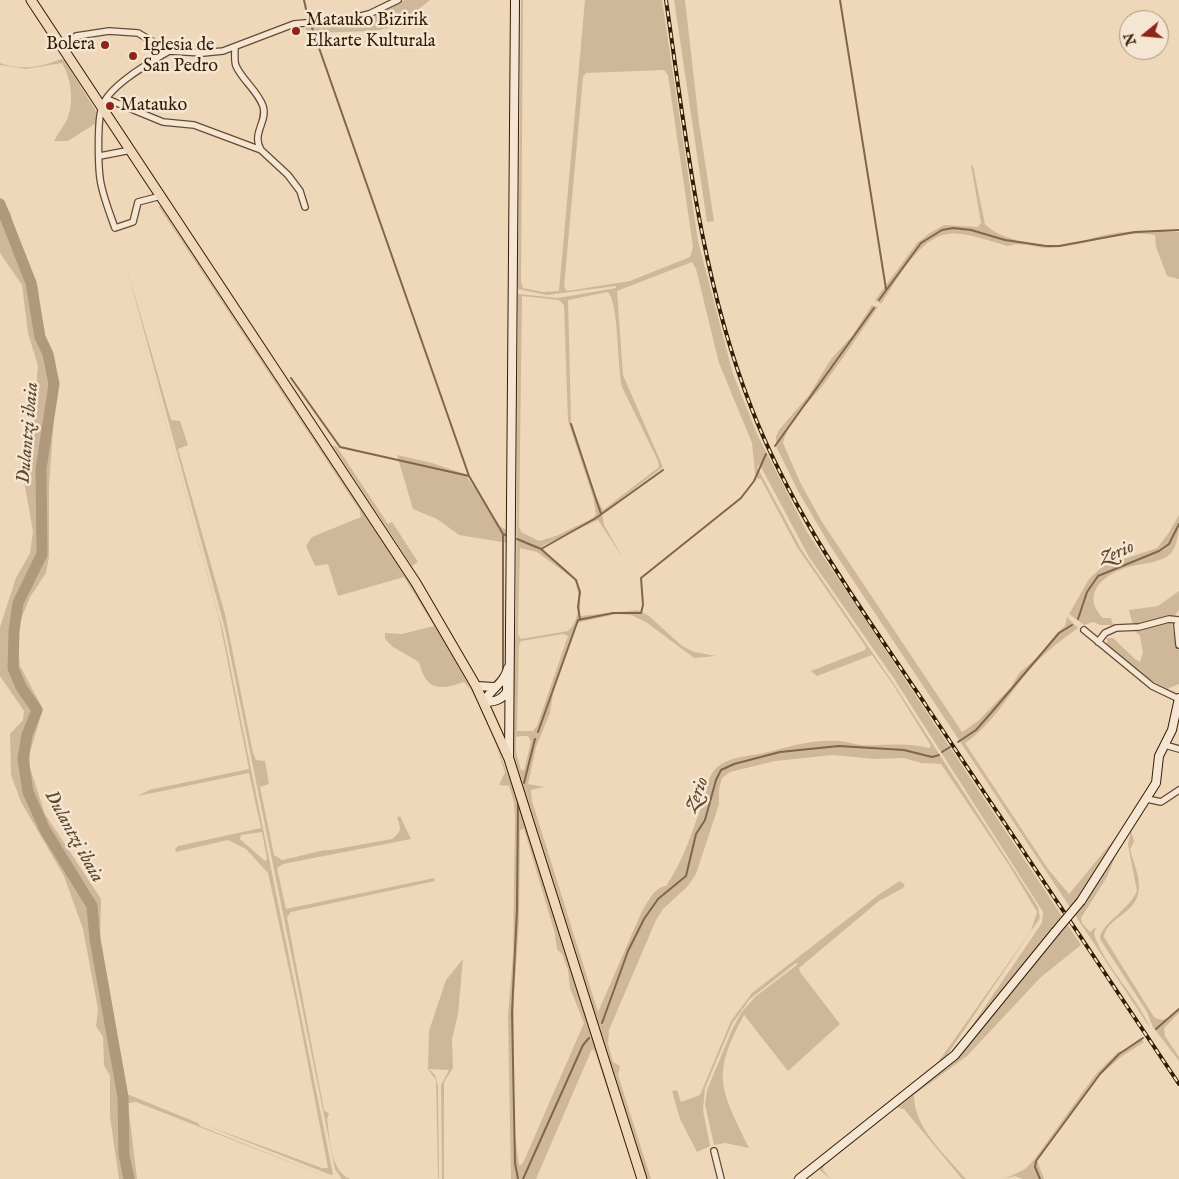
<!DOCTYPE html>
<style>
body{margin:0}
#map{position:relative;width:1179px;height:1179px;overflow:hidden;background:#eed8b9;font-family:"IM FELL English",serif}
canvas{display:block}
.north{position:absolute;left:1119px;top:10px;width:50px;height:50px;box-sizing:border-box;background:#f4e6d2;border:1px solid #a89580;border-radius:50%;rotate:253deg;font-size:14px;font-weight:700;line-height:20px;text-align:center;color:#361b05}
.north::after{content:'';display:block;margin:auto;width:18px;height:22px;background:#8f2418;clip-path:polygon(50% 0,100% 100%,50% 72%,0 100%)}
</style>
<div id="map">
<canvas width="1179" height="1179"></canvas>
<div class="north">N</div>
</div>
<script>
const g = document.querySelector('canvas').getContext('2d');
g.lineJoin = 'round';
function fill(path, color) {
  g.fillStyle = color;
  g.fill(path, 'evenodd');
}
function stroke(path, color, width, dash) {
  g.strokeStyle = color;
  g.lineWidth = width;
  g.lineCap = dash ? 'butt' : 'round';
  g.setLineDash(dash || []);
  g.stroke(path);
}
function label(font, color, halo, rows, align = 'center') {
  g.font = font + ' "IM FELL English",serif';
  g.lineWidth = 5;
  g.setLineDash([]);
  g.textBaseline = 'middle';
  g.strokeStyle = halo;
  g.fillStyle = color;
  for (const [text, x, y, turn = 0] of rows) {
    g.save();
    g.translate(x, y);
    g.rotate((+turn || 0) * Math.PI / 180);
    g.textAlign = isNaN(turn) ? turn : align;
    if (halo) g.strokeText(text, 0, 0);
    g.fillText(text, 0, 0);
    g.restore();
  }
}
const green = new Path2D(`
 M405,0H430L399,25L375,31L307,33L305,26L360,20Z
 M521,0H523L521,282L523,288L543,292L559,291L585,0H662L698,241L733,374L757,434L807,532L1081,945L1041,977L967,1056L914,1095C914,1129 946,1155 966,1179H962L904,1109L896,1107L824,1164L823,1170L831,1179L817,1168L801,1179L879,1116L957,1058L1059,933L1055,927L956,1049L1042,923L1043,912L895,680L809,557L760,465L757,467L801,549L894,684L1038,907L1040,918L941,1064L796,1179H792L934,1068L1031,931L1037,912L1009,865L941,764L921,763L904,758L875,759L833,755L775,761L730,772L722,778L719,789V804L696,874L687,887L663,909L656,920L609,1030L608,1044L613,1062L620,1066L618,1075L651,1179H648L512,749L516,609L518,294L558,298L616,288V286L547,295L518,289ZM664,70L668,75L693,247L690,257L630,281L567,291L564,287L583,77L586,73ZM692,262L696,269L719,363L752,443L755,473L758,479H761L797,547L866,647L865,650L811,671L817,676L872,655L894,686L931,746L929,748C906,742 884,746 861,745C853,744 846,741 838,741C810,739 786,748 759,754C742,757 719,758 710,777C707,784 707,792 704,799C693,829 684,860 666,886C654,887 648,902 642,911L598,1012L532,801L531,790L544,787L528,784L536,747L550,713L553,693L575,627L580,622L589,620L617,614L631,615L646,622L694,658L716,656L694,652L682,646L649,616L638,610L580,616C581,585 580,580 556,561C550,557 545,553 542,546L598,520L623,558L604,525L602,513L663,467L623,375L617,291ZM608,292C619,304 617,367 622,387L658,461L659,467L603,510L593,491L571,421L568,300ZM522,296L559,300L564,305L568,421L593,497L596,514L593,518L556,536L539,541L521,532L519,526ZM520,548L537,552L574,579C581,594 581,620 568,631L521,639L518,634ZM563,634L568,636L537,726L533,731H517L519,645L521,641ZM521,736H528L531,742L524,770H521L516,752V737Z
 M674,0H685L699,123L714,221L707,222Z
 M61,59L64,60L99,116L98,122L68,141H54C58,133 65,125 68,117C74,100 71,78 62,63L26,69L0,65V63C21,71 41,67 61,59Z
 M971,165L973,166L985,224C999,241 1048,248 1069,245C1083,242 1096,236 1110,234C1133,230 1156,231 1179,232V279L1167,276L1156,247L1155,235C1120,229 1085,246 1051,248C1037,249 1022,241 1008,246C992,242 964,231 948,234C919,237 896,282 881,304L875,300L917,243L930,233L944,225L978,227L981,223Z
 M0,197L11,214L13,228L27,269L38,287L42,339L52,364L56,389L49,486V557L46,573L30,597L19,624L18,646L20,666L43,709L30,752V768L45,814L101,899L100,945L127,1094L198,1123L200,1126L332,1179L136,1102L128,1103L137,1179H119L110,1117V1076L104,1065L103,1037L96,1026L98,1009L83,929L64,876L21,802L11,775L10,734L23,720L24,711L0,676V627L16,578L30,553L33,531L24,481L18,471L22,458L30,454L38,366L28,333L22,285L0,253Z
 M160,206L423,603L484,713L511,783L637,1179L595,1052L592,1049L536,1179H511L508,1016L513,954L515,819L514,802L509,786L499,785L505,772C495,743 485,705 464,682C439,691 426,690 419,662L393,647L385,639V633L402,634L434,626L404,577L338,596L328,564L315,566L306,546L312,537L361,517L360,511L159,207ZM524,829L555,934L557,949L562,954L568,970L570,988L584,1023L523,1163L519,1166L514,1125V995L519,923L520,830Z
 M126,265L171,420L180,421L188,445L178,449L225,614L253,753L256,760L265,761L269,784L260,787L274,855L282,860C294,858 322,849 331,850L392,839C401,832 402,829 397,818L400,816L411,839L283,864L277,868L286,909L434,878L435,881L291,912L287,917L324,1110L329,1114L327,1119C330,1137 330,1171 350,1179H342L335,1169L225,629Z
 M123,266L223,631L333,1174L331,1175L202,1124L322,1168H328L295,997L268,873L246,849L228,840L176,852L175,849L178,846L261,828L249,773L138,796L149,790L249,769L219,618ZM262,832L267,859L265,861L240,839L241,835Z
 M872,305L878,307C861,332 844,356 827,380C813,399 788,420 783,443L800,482L822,522L962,732L978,721L1011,687L1019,673L1039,656L1058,632L1065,626L1067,617L1078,628C1060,641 1040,656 1026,674C1007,697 991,726 965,743L1048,869L1069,894L1125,826L1076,901L1081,905L1116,855L1107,877L1081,918L1082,923L1090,932L1096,927L1094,934C1106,969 1136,994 1150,1028L829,544L798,491L776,446V436L779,430L809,395L831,359L852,336Z
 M332,445L337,447L388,524L392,522L418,562L412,566Z
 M397,455L432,463L465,474L500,526L508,531V543L459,535L437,519L413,509Z
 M1179,515C1179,528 1179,541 1172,552C1162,564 1139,563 1125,568C1101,576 1081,596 1103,618H1111L1113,625H1100L1093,622L1084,625L1069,614L1089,579L1103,566L1157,548L1168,534Z
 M1179,591V610C1166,623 1176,636 1179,651C1179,661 1179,674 1179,684L1167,689C1144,678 1125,661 1107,644V638H1113L1135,659L1140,662L1143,652L1140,636L1134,630L1129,610L1158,606Z
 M1131,830L1134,842L1130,849C1133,861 1139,874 1139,887C1139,914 1106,917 1104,937L1154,1017C1165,1024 1170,1016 1179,1009V1013L1164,1028L1165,1036L1179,1057V1061L1153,1027L1147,1012L1100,939C1099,925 1129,910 1137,891L1128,845Z
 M900,881L905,885L903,888L879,901L799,968L800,972L840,1024L788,1071L744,1015C710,1077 721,1089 749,1148L725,1143L714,1145L705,1105L707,1090L732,1030L741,1013L755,997L798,964L796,963L750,999L732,1024L705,1088L703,1110L710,1146L697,1152L680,1119L672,1091L677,1090L681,1102L700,1095L731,1021L752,993L881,893Z
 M463,959L458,1014L452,1039L453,1068L444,1082V1179H442L441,1085L449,1070L429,1069L435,1075L438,1086L439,1177L438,1179L436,1080L428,1069L429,1031L446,980Z
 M1140,1038L1144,1042L1121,1057L1101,1074L1037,1160L1044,1179H1023L1015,1176L1004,1179L1025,1169L1034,1160L1095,1075L1118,1052L1128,1049Z`);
const stream = new Path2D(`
 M304,0L308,18
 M840,0L886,289
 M311,25L469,476L503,534L506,535
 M879,300L921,243L942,230L953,228L971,230L1005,240L1046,246H1059L1135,232L1179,230
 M291,378L340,447L469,476
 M571,424L601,514
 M775,446L874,308
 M517,539L541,549L576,580L580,592L578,607L580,619
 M541,549L596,518L663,470
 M1078,619L1087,592L1098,576L1159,551L1169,544L1179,524
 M503,668V534
 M538,732L578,620L613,613H641L643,605L641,578L741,498L754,481L766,454
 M958,742L976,730L991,713L1059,633L1072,625
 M942,752L950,747
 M524,783L535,739
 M518,803L517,909L512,1012L515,1163L518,1179
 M602,1023L628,951L644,919L658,899L686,876L696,834L705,820L716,780L721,770L734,764L780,752L839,746L904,750L932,757L939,755
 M1156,1029L1179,1009
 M523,1179L583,1045L589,1038
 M1040,1179L1035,1167L1036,1161L1100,1074L1119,1054L1143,1038`);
const river = new Path2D(`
 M0,204L31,283L40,337L48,354L54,384L41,469L42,554L18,603L14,631L13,668L21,687L37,710L27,735L23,759L28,792L45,830L92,906L95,939L123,1097L124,1155L129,1179`);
const street = new Path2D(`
 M235,47C235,52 234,61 236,66C243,81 257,90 263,106C268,122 251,133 261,150
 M66,53L76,36L109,31L138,33L169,51L203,53L223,51L294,24L349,19L369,14L398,0
 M107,99L163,122L194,125L261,150L288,175L300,191L305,207
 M100,156L131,150
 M161,196L138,202L133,222L115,228C110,214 104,199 101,184C98,170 97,120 102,107C108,86 151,62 169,51
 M1179,621L1177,625L1179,645
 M1084,630L1152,686L1179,699
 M1098,642L1105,633L1116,628L1139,627L1169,619L1179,620
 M1165,745L1179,749
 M1147,799L1161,802L1179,790
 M714,1151L721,1179`);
const secondary = new Path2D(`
 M476,686L495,687
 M484,702C491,688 504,684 508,668
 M484,702C495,702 501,700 507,692V686
 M509,759L515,0
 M1081,901L1156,783L1159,756L1172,730L1179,698
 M799,1179L955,1055L1055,932`);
const primary = new Path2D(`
 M31,0L416,583L476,686L509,759L642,1179`);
const rail = new Path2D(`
 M666,0C686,137 700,276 751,407C793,516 863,611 927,707C1011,833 1095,959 1179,1084`);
const secondaryBridge = new Path2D(`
 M1055,932L1081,901`);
const markers = [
 [296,31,5,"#8f2418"],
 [105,45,5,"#8f2418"],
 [133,56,5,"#8f2418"],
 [110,106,5,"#8f2418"]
];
const poiNames = [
 ["Matauko Bizirik",306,21],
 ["Elkarte Kulturala",306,42],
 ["Bolera",95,45,"right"],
 ["Iglesia de",143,46],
 ["San Pedro",143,67],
 ["Matauko",120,106]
];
const waterNames = [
 ["Dulantzi ibaia",29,433,-85],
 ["Zerio",1117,554,-23],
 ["Zerio",698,795,-70],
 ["Dulantzi ibaia",73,837,61]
];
fill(green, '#cfb89a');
stroke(stream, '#7f664c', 2);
stroke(river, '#af987c', 11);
stroke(street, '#644a32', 8);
stroke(secondary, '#361b05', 10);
stroke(primary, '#361b05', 11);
stroke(street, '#f4e6d2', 5.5);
stroke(secondary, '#f4e6d2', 8);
stroke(primary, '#eed8b9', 9);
stroke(rail, '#361b05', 4);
stroke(rail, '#f4e6d2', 2, [5.5]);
stroke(secondaryBridge, '#361b05', 10, []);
stroke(secondaryBridge, '#f4e6d2', 8);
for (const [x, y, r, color] of markers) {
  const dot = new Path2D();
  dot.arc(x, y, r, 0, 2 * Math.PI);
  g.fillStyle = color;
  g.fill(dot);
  stroke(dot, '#f4e6d2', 2);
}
label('18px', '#361b05', '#f4e6d2', poiNames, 'left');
label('italic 19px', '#60472f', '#f4e6d2', waterNames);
</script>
